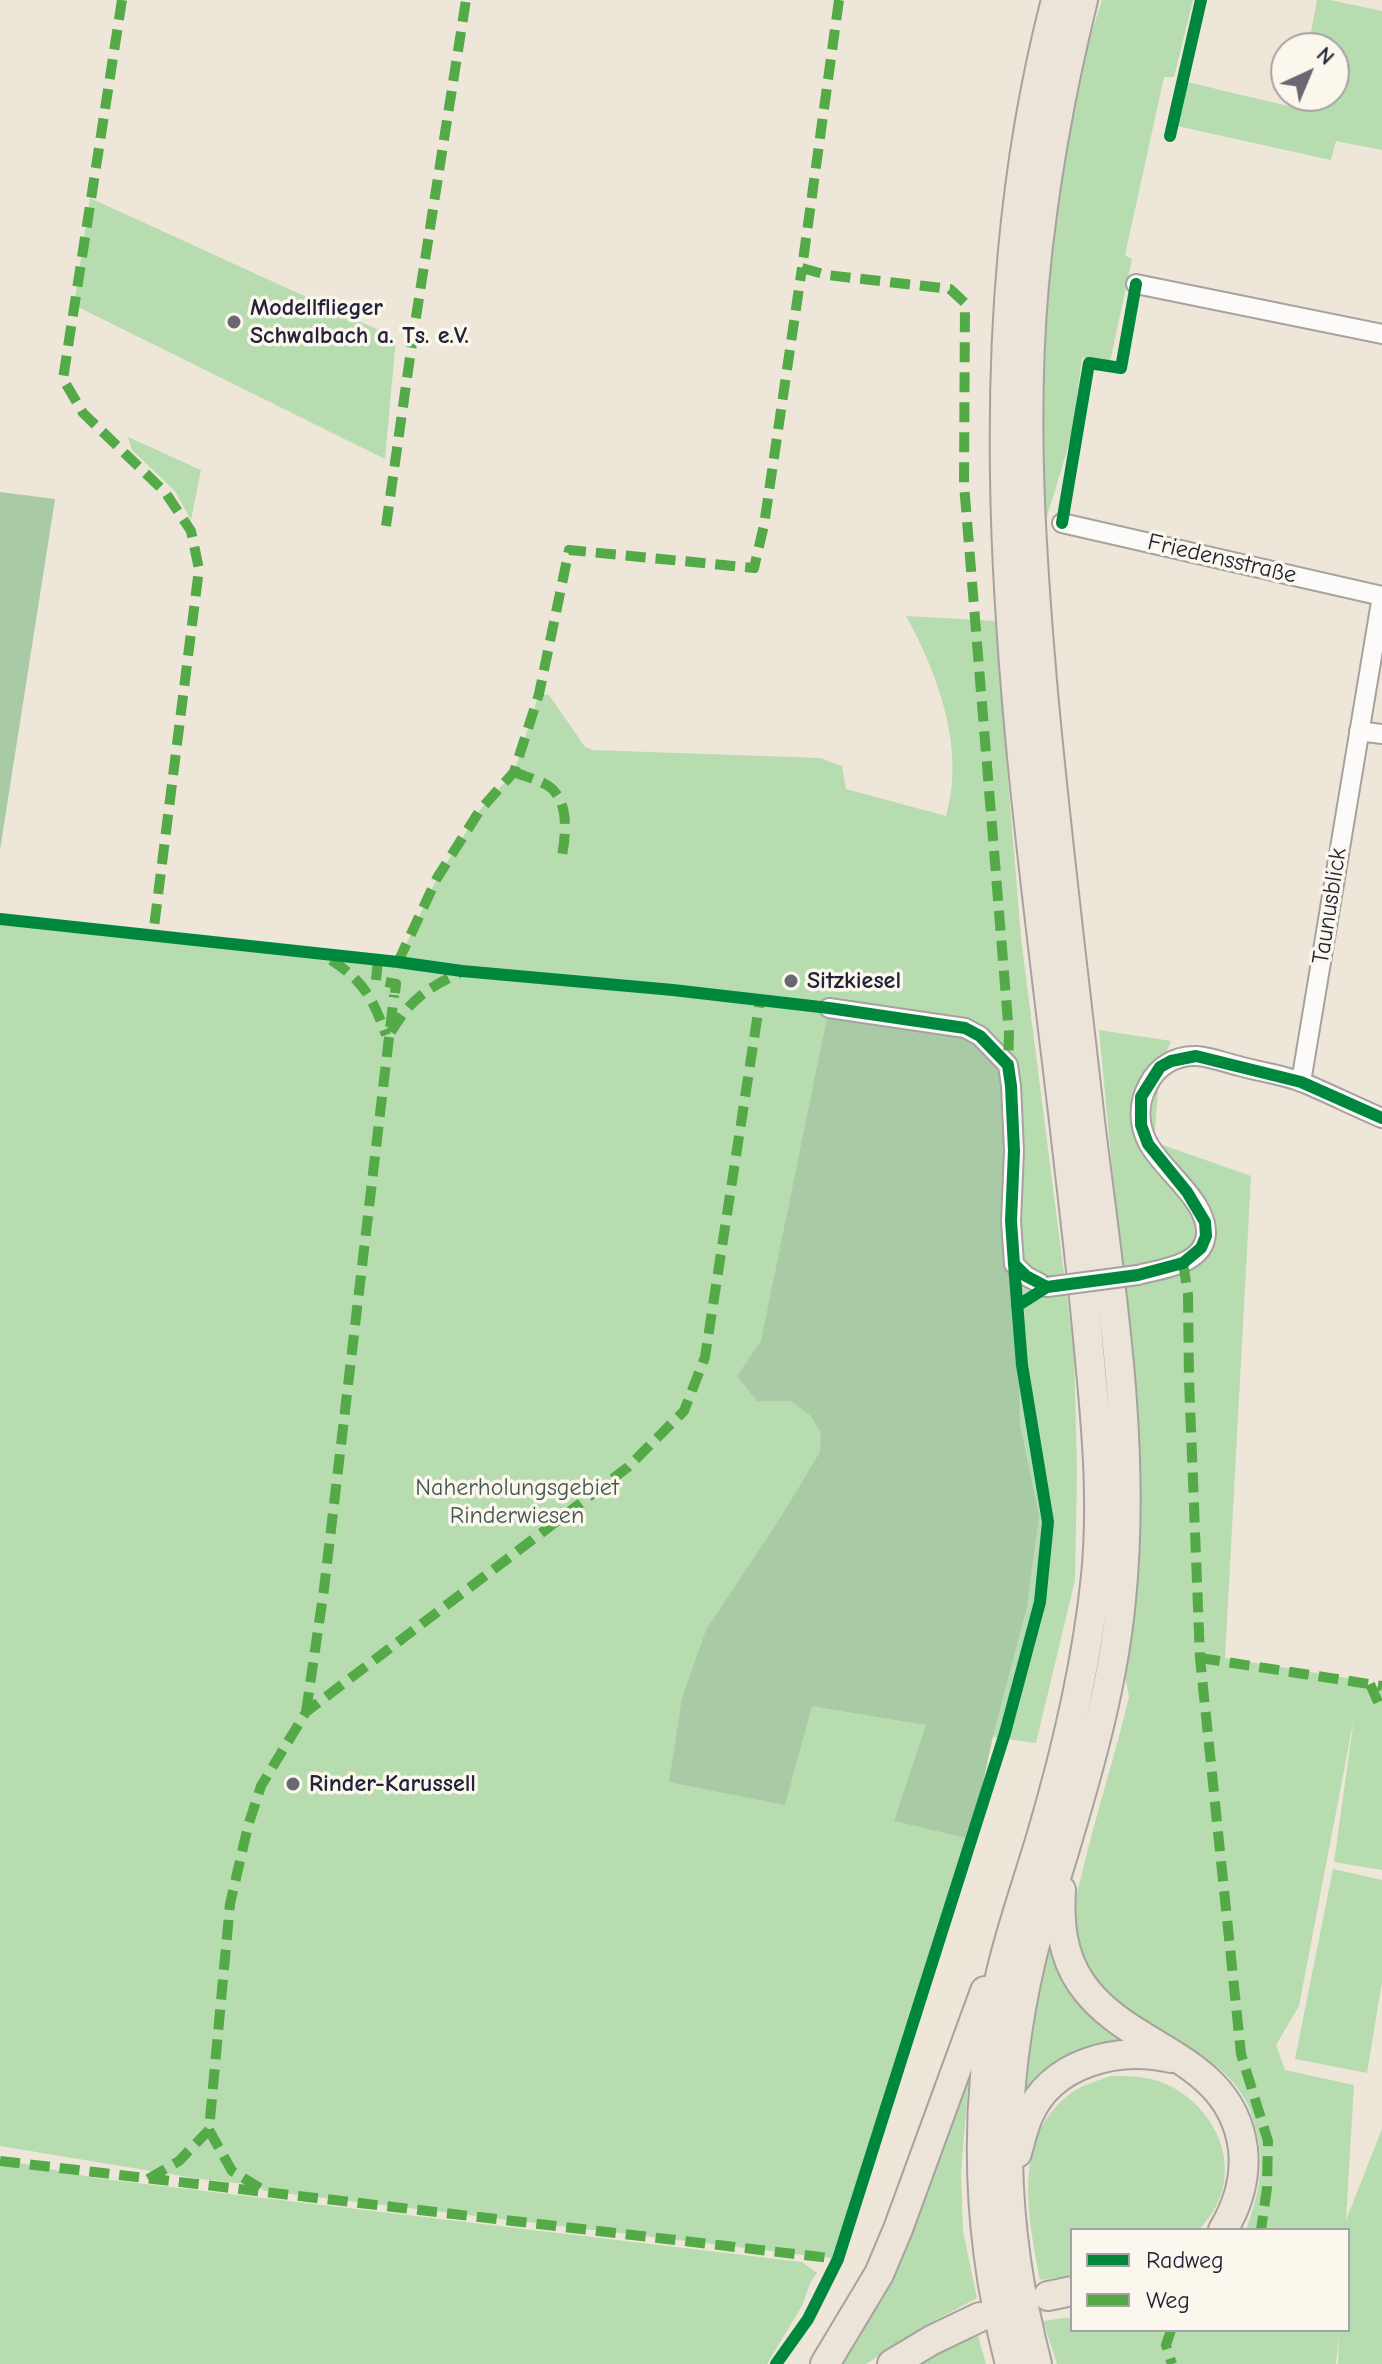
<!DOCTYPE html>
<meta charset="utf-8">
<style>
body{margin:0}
#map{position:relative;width:1382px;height:2364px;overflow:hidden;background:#ede6d9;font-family:"Comic Neue",sans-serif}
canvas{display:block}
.legend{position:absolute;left:1070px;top:2228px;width:280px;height:104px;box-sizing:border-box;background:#fbf7ec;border:2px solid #a4a2a5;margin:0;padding:10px 14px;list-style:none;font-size:24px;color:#22223b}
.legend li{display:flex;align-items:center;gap:16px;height:40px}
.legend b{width:40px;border:2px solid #a4a2a5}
.north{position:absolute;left:1270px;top:32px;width:80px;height:80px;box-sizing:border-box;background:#fbf7ec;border:2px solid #a4a2a5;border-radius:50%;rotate:44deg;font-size:22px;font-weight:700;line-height:32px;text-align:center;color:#22223b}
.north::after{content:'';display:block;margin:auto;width:28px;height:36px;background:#696772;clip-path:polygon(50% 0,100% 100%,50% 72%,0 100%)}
</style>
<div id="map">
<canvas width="1382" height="2364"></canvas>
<ul class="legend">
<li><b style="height:10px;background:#00873e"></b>Radweg</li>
<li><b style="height:10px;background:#53aa46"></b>Weg</li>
</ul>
<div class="north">N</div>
</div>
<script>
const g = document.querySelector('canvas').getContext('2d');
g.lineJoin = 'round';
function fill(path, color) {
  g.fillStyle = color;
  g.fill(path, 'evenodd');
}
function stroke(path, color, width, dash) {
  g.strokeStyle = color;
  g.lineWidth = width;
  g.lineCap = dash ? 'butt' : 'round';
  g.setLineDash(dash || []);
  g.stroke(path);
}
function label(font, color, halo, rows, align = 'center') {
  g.font = font + ' "Comic Neue",sans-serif';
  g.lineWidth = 7;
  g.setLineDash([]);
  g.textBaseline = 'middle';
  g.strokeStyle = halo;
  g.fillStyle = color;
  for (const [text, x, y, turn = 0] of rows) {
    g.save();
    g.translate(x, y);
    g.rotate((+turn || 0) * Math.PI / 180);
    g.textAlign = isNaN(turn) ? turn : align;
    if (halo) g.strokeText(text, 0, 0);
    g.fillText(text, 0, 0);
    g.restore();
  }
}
const green = new Path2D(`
 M1102,0H1193L1174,77H1164L1125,255L1132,259L1110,362L1082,358L1072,434L1045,523L1036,507L1051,196L1080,69Z
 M1317,0H1330L1382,11V150L1336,141L1331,160L1177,126L1187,82L1296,108L1299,96H1334V48H1308Z
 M90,198L396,338L385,459L74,305Z
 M128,437L201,470L191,520L175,491L132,450Z
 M906,616L995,621L1021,938L1074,1352L1077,1470L1075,1580L1036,1743L993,1737L961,1836L971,1839L838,2259L265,2191L255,2185L200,2179L0,2146V919L398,962L437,878L480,810L514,772L539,694L549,695L585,747L592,750L820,758L842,766L846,789L946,816C966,750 938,674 906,616Z
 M1099,1030L1171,1041L1160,1067L1154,1142L1251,1176L1225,1658L1354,1679L1360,1684L1382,1688V1870L1334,1862L1354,1718L1299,2006L1276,2045L1285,2070L1354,2085L1346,2220L1382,2129V2364H1338L1339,2335L1336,2364H1057L1043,2321L1072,2317V2330H1348V2230H1246C1259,2194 1267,2161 1254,2124C1252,2117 1250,2108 1246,2101C1206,2026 1082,2029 1073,1927C1071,1910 1078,1890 1082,1873C1096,1814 1115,1756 1129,1697L1125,1676L1140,1527L1132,1464L1131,1367Z
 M1333,1869L1382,1880V1982L1367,2073L1295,2059Z
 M1054,1911L1056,1939L1143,2048C1079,2040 1051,2052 1023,2111L1025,2051Z
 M970,2062L961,2174L963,2231L977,2298L923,2327L866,2364H836Z
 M1111,2076C1128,2076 1145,2076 1161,2082C1211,2101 1243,2161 1214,2210C1210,2217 1204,2223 1199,2230H1072V2275L1040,2280C1029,2219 1011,2143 1066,2097C1078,2086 1097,2081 1111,2076Z
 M0,2159L95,2178L802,2262L817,2273L810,2283L803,2304L767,2364H0Z
 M978,2336L986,2364H922L954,2345Z`);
const forest = new Path2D(`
 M0,492L55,499L0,850Z
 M829,1008L958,1025L1008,1065L1011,1221L1017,1306L1020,1425L1039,1516L1027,1606L993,1736L971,1839L894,1821L926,1725L812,1706L785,1805L669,1782L682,1698L706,1630L781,1517L820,1452L821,1433L811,1416L791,1401H757L737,1376L761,1341Z`);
const minor = new Path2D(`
 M1136,284L1382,334
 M1062,523L1382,596
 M1359,731L1382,734
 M829,1008L965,1028L980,1036L1008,1065L1011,1086L1014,1151L1011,1221L1014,1264L1026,1276L1047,1287
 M1301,1082L1382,596
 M1138,1275C1161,1269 1204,1265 1206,1234C1208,1201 1162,1170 1148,1143C1138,1124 1138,1103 1148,1085C1157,1066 1176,1055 1197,1056C1211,1057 1226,1063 1239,1066C1260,1072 1284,1075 1304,1083C1330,1094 1356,1107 1382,1118`);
const highway = new Path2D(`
 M1061,1890C1059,1923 1062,1955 1081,1983C1127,2051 1231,2054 1243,2149C1246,2178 1238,2205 1223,2230
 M1017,2153C1020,2142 1023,2129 1028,2117C1051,2062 1118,2046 1171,2058
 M1048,2296L1072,2291
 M825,2364L879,2274L898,2229L985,1991
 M892,2364L932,2340L980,2317
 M1010,2364C978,2242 973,2119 996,1995C1007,1940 1026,1888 1042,1834C1067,1749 1087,1664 1096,1576C1103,1504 1097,1432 1090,1360C1083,1280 1073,1201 1064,1121C1020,747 960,371 1056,0
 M1037,2364C1001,2224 998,2102 1031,1960C1040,1921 1055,1884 1066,1845C1090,1765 1113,1684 1121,1600C1137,1440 1109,1279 1090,1121C1074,978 1056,835 1043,692C1031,556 1022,419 1034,284C1043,188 1060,93 1083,0`);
const minorBridge = new Path2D(`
 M1047,1287L1138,1275`);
const quiet = new Path2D(`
 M122,0L63,379L83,413L165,492L191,531L199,569L153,935
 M839,0L802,268L827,275L950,289L965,303L964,484L1009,1034L1008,1065
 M386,526L413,336L466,0
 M514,772C524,776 535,779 545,784C570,797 566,833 562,856
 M331,960C364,981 373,999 386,1035
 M378,960L376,980L396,984L395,993
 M398,962L437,878L480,810L514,772L539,694L569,550L754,568L764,525L802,268
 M391,1032C410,1000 426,989 459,973
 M1183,1263L1188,1295L1189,1379L1200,1658L1241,2054L1268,2141L1267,2188L1261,2230
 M1200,1658L1382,1686
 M1370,1684L1382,1711
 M306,1712L324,1589L394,995
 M209,2130L232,2171L260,2188
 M0,2161L838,2259
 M148,2179L179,2161L209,2130L230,1904L248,1826L261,1786L306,1712L628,1467L684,1411L705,1357L760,1000
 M1171,2330L1166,2345L1172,2364`);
const cycleway = new Path2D(`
 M1170,136L1201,0
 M1062,523L1089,363L1121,368L1136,284
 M0,919L398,962L462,971L673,990L829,1008L965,1028L980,1036L1008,1065L1011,1086L1014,1151L1011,1221L1014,1264L1026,1276L1047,1287
 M1017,1306L1047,1287L1138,1275L1183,1263L1201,1248L1206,1236L1205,1222L1187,1192L1148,1144L1141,1125V1097L1160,1067L1171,1061L1196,1056L1301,1082L1382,1118
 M776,2364L808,2319L838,2259L1005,1733L1040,1602L1048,1522L1022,1365L1014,1264`);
const markers = [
 [234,322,8,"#696772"],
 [791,981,8,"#696772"],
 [293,1784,8,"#696772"]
];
const poiNames = [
 ["Modellflieger",250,308],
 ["Schwalbach a. Ts. e.V.",250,336],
 ["Sitzkiesel",807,981],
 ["Rinder-Karussell",309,1784]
];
const streetNames = [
 ["Friedensstraße",1222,559,13],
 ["Taunusblick",1330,906,-81]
];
const parkNames = [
 ["Naherholungsgebiet",517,1488],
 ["Rinderwiesen",517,1516]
];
fill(green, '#b7dcb0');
fill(forest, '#a8cba5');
stroke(minor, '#a6a29e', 22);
stroke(highway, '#a6a29e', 32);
stroke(minor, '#fcfbf9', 18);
stroke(highway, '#ece3d9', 28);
stroke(minorBridge, '#a6a29e', 22, []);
stroke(minorBridge, '#fcfbf9', 18);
stroke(quiet, '#53aa46', 10, [20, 10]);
stroke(cycleway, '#00873e', 12);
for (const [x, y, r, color] of markers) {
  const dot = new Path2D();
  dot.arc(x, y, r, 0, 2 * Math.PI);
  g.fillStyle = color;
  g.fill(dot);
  stroke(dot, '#fbf7ec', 3);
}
label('bold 24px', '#22223b', '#fbf7ec', poiNames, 'left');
label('24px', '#22223b', '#fbf7ec', streetNames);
label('24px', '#425754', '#fbf7ec', parkNames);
</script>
